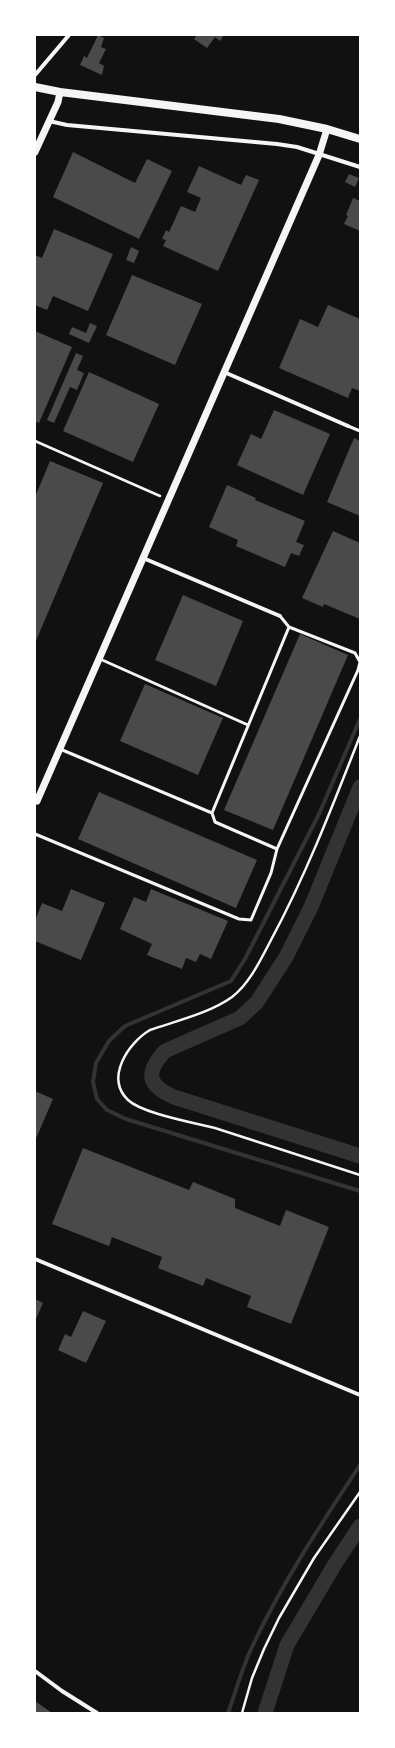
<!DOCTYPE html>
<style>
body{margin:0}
#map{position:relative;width:395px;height:1748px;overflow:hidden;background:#111;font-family:"DM Sans",sans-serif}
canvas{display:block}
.frame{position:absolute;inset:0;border:36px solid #fff;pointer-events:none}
</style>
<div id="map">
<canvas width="395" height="1748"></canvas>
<div class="frame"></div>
</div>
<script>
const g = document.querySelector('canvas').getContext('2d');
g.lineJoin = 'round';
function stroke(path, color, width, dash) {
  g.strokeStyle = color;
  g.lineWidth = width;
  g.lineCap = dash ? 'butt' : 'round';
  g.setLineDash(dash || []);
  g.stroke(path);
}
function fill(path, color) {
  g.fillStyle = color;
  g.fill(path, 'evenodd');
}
const stream = new Path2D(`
 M360,719L319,814L245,959L231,981L125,1026L109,1041L96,1063L93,1082L97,1099L107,1110L126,1119L360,1191
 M228,1713C236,1691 242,1668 252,1647C282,1583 321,1524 360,1465`);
const canal = new Path2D(`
 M360,787L311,907L286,957L257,1002L240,1018L165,1051C145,1073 147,1085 174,1097L360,1156
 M265,1713L287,1645L335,1564L360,1526`);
const building = new Path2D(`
 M98,35L104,38L101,47L106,49L99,63L104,66L102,75L80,65L84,56L87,58Z
 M197,35H224L220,41L215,37L207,48L194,39Z
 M73,152L135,183L147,159L172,171L139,239L53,197Z
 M199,166L241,185L246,175L259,180L218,271L163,246L166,240L162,239L166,230L169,232L181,206L195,212L201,198L187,192Z
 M349,174L359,178L355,187L345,182Z
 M353,198L360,201V231L344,224L348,216L346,215Z
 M54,229L113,254L88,311L53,296L47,310L35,305V255L42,258Z
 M131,247L139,251L134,263L126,260Z
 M132,275L202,304L175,365L106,335Z
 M328,305L360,319V391L352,388L348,398L279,368L300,319L318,327Z
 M90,323L97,326L89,343L69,334L72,327L86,333Z
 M35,331L72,347L39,423L35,421Z
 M76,353L83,356L77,370L84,373L77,390L70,387L54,423L47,420Z
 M89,372L159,404L133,462L63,431Z
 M274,410L330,434L303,495L237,465L251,434L261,439Z
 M354,438L360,441V516L327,502Z
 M50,461L103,483L35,643V497Z
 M227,485L256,498L255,500L305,521L296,542L304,545L299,556L291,553L285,567L236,546L238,540L209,527Z
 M333,531L360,543V619L324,604L323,607L302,598Z
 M183,595L243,621L216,686L155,660Z
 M300,634L348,655L273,830L224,810Z
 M145,684L223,718L198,775L120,741Z
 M99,792L257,860L236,908L78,839Z
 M71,889L105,903L81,960L35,941V921L42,903L62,911Z
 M151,889L228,921L211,959L200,954L196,962L186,958L182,969L147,955L152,944L120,929L134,897L146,902Z
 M35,1091L53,1099L35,1141Z
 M83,1148L189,1190L193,1182L235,1199V1208L280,1226L286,1210L329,1227L291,1324L247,1307L251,1296L206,1278L203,1286L158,1268L162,1257L112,1237L109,1246L52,1224Z
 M35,1299L43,1303L35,1321Z
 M83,1311L106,1321L86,1363L58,1350L65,1334L71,1337Z
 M35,1701L52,1713H35Z`);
const path = new Path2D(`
 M35,441L160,496
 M360,736C333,805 306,875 271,940C261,959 250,983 232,997C210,1013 176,1021 150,1030C128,1043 105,1078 128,1100C143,1114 196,1123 218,1129C265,1144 313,1160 360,1175
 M242,1713L252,1678L264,1649L279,1618L314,1558L360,1492`);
const service = new Path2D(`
 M348,426L360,431
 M280,616L289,627L212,813L215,822L277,849L358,670L360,662L355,653L289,627
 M100,659L248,725
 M60,749L212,813
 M35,834L239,919L251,920L271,873L277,849`);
const minor = new Path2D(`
 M35,75L69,35
 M49,121L67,125L277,144L297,147L360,167
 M224,372L348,426
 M143,558L280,616
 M35,1259L360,1395
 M35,1671L62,1691L97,1713`);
const tertiary = new Path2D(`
 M35,152L58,102L60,92
 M37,801L319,155L327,129`);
const secondary = new Path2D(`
 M35,87L60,92L279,119L327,129L360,139`);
stroke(stream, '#333', 4);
stroke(canal, '#333', 15);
fill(building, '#4a4a4a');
stroke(path, '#f5f5f5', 2.5);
stroke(service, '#f5f5f5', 3);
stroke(minor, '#f5f5f5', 4);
stroke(tertiary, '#f5f5f5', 7);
stroke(secondary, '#f5f5f5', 8);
</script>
